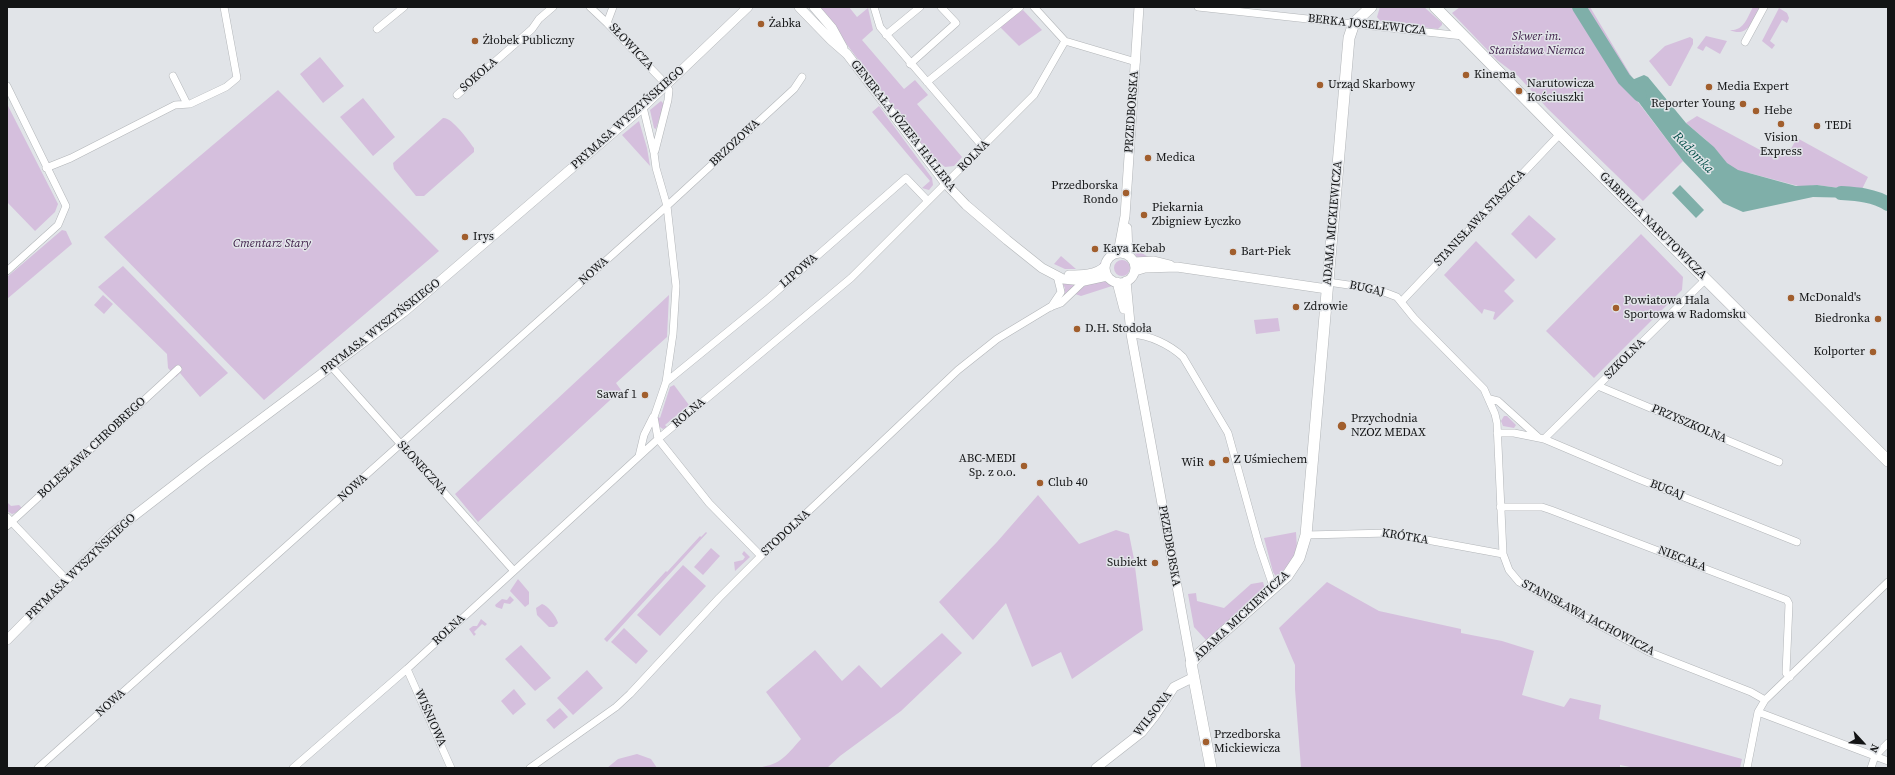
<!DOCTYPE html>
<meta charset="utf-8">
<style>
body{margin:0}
#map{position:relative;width:1895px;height:775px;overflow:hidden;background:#e1e4e8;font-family:"Source Serif 4",serif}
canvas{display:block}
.frame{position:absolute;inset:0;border:8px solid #131415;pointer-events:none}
.north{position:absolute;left:1843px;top:723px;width:40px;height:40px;-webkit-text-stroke:3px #e1e4e8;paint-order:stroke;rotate:116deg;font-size:11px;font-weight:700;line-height:16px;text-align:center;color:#131415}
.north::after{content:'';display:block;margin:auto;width:14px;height:18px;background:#131415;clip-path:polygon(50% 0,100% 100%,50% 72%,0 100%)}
</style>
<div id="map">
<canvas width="1895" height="775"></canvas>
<div class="frame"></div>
<div class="north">N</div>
</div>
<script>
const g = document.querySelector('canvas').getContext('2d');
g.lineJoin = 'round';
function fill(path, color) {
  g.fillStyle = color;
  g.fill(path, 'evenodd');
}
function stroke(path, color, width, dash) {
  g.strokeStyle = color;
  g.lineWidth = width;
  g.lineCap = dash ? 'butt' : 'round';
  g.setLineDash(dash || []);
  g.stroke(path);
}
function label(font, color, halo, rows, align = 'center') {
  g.font = font + ' "Source Serif 4",serif';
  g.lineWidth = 3;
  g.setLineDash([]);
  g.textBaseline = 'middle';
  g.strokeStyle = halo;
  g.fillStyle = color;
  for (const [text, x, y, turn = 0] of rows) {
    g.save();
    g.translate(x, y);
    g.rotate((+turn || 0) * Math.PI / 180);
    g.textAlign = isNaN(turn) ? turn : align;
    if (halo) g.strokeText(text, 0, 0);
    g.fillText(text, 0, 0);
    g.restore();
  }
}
const green = new Path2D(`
 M817,7H849L857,17L868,8L873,30L862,40L904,89L915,80L928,95L917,104L962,157L954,166L945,167L940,163L937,165L836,30Z
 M1380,7H1424L1442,23V25L1438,29L1381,22L1377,17Z
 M1460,7H1590L1633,79L1627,82L1628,89L1683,161L1643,201L1548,109L1518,76L1497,60L1452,13Z
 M1753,7H1760C1754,21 1747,38 1730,30C1744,31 1747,18 1753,7Z
 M1779,8L1787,13L1789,18L1787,23L1782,20L1770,41L1775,45L1772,49L1762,41Z
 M1023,10L1042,30L1019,46L999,26Z
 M1706,36L1727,41L1720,54L1706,46L1703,51L1697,48Z
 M1690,37L1693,39V44L1671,86H1669L1649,61L1665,46Z
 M320,57L344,86L323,103L300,74Z
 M278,90L439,251L264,400L104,237Z
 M363,98L395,137L373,156L340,117Z
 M661,101L664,104L656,129L654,128L650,110Z
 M7,104L58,204L55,212L35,231L7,202Z
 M879,106L932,178L933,185L929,190L922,188L930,181L872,112Z
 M1697,116L1775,158L1778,151L1787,156L1797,138L1868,177L1861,191L1817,185L1802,187L1749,173L1738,177L1706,140L1686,123Z
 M443,118C452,117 468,140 474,148V152L424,196H416L394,169L393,163Z
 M639,121L647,148L650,166L622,135Z
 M1529,215L1556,239L1536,259L1511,234Z
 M62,230L66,231L72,244L7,299V277Z
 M1641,234L1683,277L1682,290L1594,378L1546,331Z
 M1476,241L1515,280L1504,291L1514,301L1495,320L1493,319L1495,312L1484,309L1482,314L1444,275Z
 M1114,245H1117C1114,254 1104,264 1096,269Z
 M1130,246L1150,258L1137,257Z
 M1061,256L1076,269H1065L1054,264Z
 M1114 268a8 8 0 1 1 16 0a8 8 0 1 1-16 0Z
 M123,266L228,373L200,397L180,373L176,377L168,368L167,354L98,287Z
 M1106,280L1112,283L1118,291L1112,286L1081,296L1075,294L1082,286Z
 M1061,281L1077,284L1061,301L1065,288Z
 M103,295L113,304L104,314L94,305Z
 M669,295L667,337L616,383L621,390L478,522L455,494Z
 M1278,318L1280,331L1256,334L1254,320Z
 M674,385L689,405L665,425L667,427L663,429L658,426V417L660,418L670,387Z
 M1504,416H1507L1516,425L1514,428L1503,426L1501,421Z
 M1038,495L1079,544L1116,530L1129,534L1134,559L1143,630L1072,679L1061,652L1032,667L1006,603L973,640L939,602L997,542Z
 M7,502L11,506L19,505L22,508L15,513L12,514L7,511Z
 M706,532L707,533L607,642L604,639L666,571L667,572L700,536L701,537Z
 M1296,532L1297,549L1293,559L1277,578L1273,572L1264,538Z
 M711,548L720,556L703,575L694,567Z
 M744,551L750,557L735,571L734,562L743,560L745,557L742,554Z
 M683,565L706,586L660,636L637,615Z
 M518,579L529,592V604L525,607L510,591Z
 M1263,582L1265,589L1206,640L1194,627L1188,594L1196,593L1197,601L1224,608L1251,584Z
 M1327,582L1379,611L1461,629V633L1502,641L1534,651L1522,695L1564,707L1570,698L1601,705L1599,719L1742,759L1740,768H1635L1620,765V768H1301L1295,689V665L1279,628Z
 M510,596L514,600L510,604L504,603L502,609L496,607L495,605L502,599L507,600Z
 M542,604C548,606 556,616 558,623L554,627H549L537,615L536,608Z
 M481,619L487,624L485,626L482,624L474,632L476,634L474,636L469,629L473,626H477Z
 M624,628L648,651L636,664L611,642Z
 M942,633L962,653L901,711L840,756L827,768H753C780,766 785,757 801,739L766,692L815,650L842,681L859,665L881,688Z
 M521,645L551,678L535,691L505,659Z
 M587,670L603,688L573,715L557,698Z
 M514,689L526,704L513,715L501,701Z
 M560,708L568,717L554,729L546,720Z
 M637,754L651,759L657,768H607L618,759Z`);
const water = new Path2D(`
 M1644,75L1648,77L1686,123L1714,147L1727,163L1738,170L1796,186L1817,185L1861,191L1857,198L1813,197L1743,212L1723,203L1683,161L1628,88L1627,82Z
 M1680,185L1704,210L1696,218L1672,193Z`);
const river = new Path2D(`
 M1579,7L1624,79L1640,95
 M1841,193C1857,194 1874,195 1888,204`);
const minor = new Path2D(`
 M590,7L607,23
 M613,7L607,23L661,79L669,90L668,100L655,151
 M874,7L880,27L983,147
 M1034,7L1065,41L1136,62
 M1198,7L1463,36
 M377,29L404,7
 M886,35L920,7
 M1745,42L1764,7
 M910,64L956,23L941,7
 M173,76L187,104
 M927,82L1020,7
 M7,86L66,206L58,225L7,271
 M457,95L532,29L539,19L553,7
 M643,107L654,153L656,168L667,206L676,286L673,334L666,382L654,417L658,439L709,503L761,556
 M46,168L71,158L175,105L190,104L226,87L237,78L224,7
 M1328,282L1376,289L1397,297L1414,318L1484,389L1495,414L1497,423L1503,554L1509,570L1519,582L1649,652L1751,692L1765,700
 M1401,302L1560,134
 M1051,307L1061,292L1057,276
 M1131,334C1149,335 1169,344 1183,357L1228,433L1259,545L1274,589
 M331,366L514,571
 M666,382L769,298L906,178L928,201
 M1598,386L1779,462
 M1490,399L1498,401L1538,437
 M1497,433H1514L1544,439L1636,478L1797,542
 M1544,439L1706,279
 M639,456L644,435L653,417
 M1500,507H1542L1551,510L1787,600L1789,604L1786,673L1790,677
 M7,517L66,579
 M7,526L178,369
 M1306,535L1389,533L1503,554
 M407,669L451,768
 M1758,712L1888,761
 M38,768L667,206L794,89L802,77
 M293,768L407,669L658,439L851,278L1034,95L1065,41
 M530,768L616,707L630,694L719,598L761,556L958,370L997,339L1050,307L1061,303L1084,281
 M1747,768L1758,712L1765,700L1888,582
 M1871,768L1875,756L1888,743`);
const tertiary = new Path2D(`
 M799,7L831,40L847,54L946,184L966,205L1007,240L1042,268L1063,279L1084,281L1107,276
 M814,7L832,28L843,48
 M1127,228L1128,255
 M1118,253L1125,216L1139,7
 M1105 268a15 15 0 1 1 30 0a15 15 0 1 1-30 0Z
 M1134,262L1154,261L1170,265
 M1135,271L1145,268L1177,267L1327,289
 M1069,275C1080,275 1097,275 1105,266
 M1126,281L1131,334L1191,663
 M1117,282L1124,309
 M7,640L112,533L205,461L404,312L643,107L748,7
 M1096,768L1142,732L1154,717L1174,687L1194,677`);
const primary = new Path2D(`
 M1435,7L1560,134L1888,461
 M1211,768L1191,663L1200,653L1287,576L1299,558L1306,535L1349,38L1354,23L1371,7`);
const markers = [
 [761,24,4,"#a15e2d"],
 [475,41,4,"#a15e2d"],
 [1466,75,4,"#a15e2d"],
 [1320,85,4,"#a15e2d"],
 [1709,87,4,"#a15e2d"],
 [1519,91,4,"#a15e2d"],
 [1743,104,4,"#a15e2d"],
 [1756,111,4,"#a15e2d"],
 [1781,124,4,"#a15e2d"],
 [1817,126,4,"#a15e2d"],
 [1148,158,4,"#a15e2d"],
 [1126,193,4,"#a15e2d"],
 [1144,215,4,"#a15e2d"],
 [465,237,4,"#a15e2d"],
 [1095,249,4,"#a15e2d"],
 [1233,252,4,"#a15e2d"],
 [1791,298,4,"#a15e2d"],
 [1296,307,4,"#a15e2d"],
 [1616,308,4,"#a15e2d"],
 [1878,319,4,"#a15e2d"],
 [1077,329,4,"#a15e2d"],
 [1873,352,4,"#a15e2d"],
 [645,395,4,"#a15e2d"],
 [1342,426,5,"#a15e2d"],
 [1226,460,4,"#a15e2d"],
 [1212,463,4,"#a15e2d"],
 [1024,466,4,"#a15e2d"],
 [1040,483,4,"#a15e2d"],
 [1155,563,4,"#a15e2d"],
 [1206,742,4,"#a15e2d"]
];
const poiNames = [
 ["Żabka",769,24],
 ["Żłobek Publiczny",483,41],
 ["Kinema",1474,75],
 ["Narutowicza",1527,84],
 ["Kościuszki",1527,98],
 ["Urząd Skarbowy",1328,85],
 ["Media Expert",1717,87],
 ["Reporter Young",1735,104,"right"],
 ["Hebe",1764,111],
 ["TEDi",1825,126],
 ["Vision",1781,138,"center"],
 ["Express",1781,152,"center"],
 ["Medica",1156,158],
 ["Przedborska",1118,186,"right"],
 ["Rondo",1118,200,"right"],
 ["Piekarnia",1152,208],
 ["Zbigniew Łyczko",1152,222],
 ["Irys",473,237],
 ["Kaya Kebab",1103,249],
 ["Bart-Piek",1241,252],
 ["McDonald's",1799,298],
 ["Powiatowa Hala",1624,301],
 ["Sportowa w Radomsku",1624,315],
 ["Zdrowie",1304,307],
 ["Biedronka",1870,319,"right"],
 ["D.H. Stodoła",1085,329],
 ["Kolporter",1865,352,"right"],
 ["Sawaf 1",637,395,"right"],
 ["Przychodnia",1351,419],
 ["NZOZ MEDAX",1351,433],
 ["ABC-MEDI",1016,459,"right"],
 ["Sp. z o.o.",1016,473,"right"],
 ["Z Uśmiechem",1234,460],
 ["WiR",1204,463,"right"],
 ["Club 40",1048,483],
 ["Subiekt",1147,563,"right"],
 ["Przedborska",1214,735],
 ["Mickiewicza",1214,749]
];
const streetNames = [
 ["BERKA JOSELEWICZA",1367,25,6],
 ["SŁOWICZA",631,47,47],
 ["SOKOLA",479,75,-41],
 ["PRZEDBORSKA",1132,112,-86],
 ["PRYMASA WYSZYŃSKIEGO",628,118,-42],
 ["GENERAŁA JÓZEFA HALLERA",903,126,52],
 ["BRZOZOWA",735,143,-43],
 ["ROLNA",974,156,-45],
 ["STANISŁAWA STASZICA",1480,218,-47],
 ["ADAMA MICKIEWICZA",1333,223,-85],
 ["GABRIELA NARUTOWICZA",1653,226,45],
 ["NOWA",594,271,-42],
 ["LIPOWA",799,271,-41],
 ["BUGAJ",1367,289,12],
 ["PRYMASA WYSZYŃSKIEGO",381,327,-38],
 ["SZKOLNA",1625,359,-45],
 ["ROLNA",689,413,-40],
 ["PRZYSZKOLNA",1689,424,23],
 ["BOLESŁAWA CHROBREGO",92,448,-43],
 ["SŁONECZNA",422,468,48],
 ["NOWA",353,488,-42],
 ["BUGAJ",1667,490,21],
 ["STODOLNA",786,533,-43],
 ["KRÓTKA",1405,537,9],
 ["PRZEDBORSKA",1169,546,80],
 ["NIECAŁA",1682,559,21],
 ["PRYMASA WYSZYŃSKIEGO",81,567,-44],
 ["ADAMA MICKIEWICZA",1242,616,-43],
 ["STANISŁAWA JACHOWICZA",1588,618,28],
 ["ROLNA",449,630,-43],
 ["NOWA",111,703,-42],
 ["WILSONA",1153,714,-52],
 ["WIŚNIOWA",430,718,66]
];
const parkNames = [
 ["Skwer im.",1537,37],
 ["Stanisława Niemca",1537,51],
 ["Cmentarz Stary",272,244]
];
const waterNames = [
 ["Radomka",1693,153,46]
];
fill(green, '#d5bfdd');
fill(water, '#7fafa9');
stroke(river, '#7fafa9', 14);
stroke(minor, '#b2b5b8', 8);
stroke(tertiary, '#b2b5b8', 10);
stroke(primary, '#b2b5b8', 12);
stroke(minor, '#fff', 7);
stroke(tertiary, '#fff', 9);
stroke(primary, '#fff', 11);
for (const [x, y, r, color] of markers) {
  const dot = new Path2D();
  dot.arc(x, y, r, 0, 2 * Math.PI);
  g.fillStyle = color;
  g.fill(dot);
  stroke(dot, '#e1e4e8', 1.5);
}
label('12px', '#131415', '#e1e4e8', poiNames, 'left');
label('12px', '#131415', '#e1e4e8', streetNames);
label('italic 12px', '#391a44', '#e1e4e8', parkNames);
label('italic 13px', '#08514b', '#e1e4e8', waterNames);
</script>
